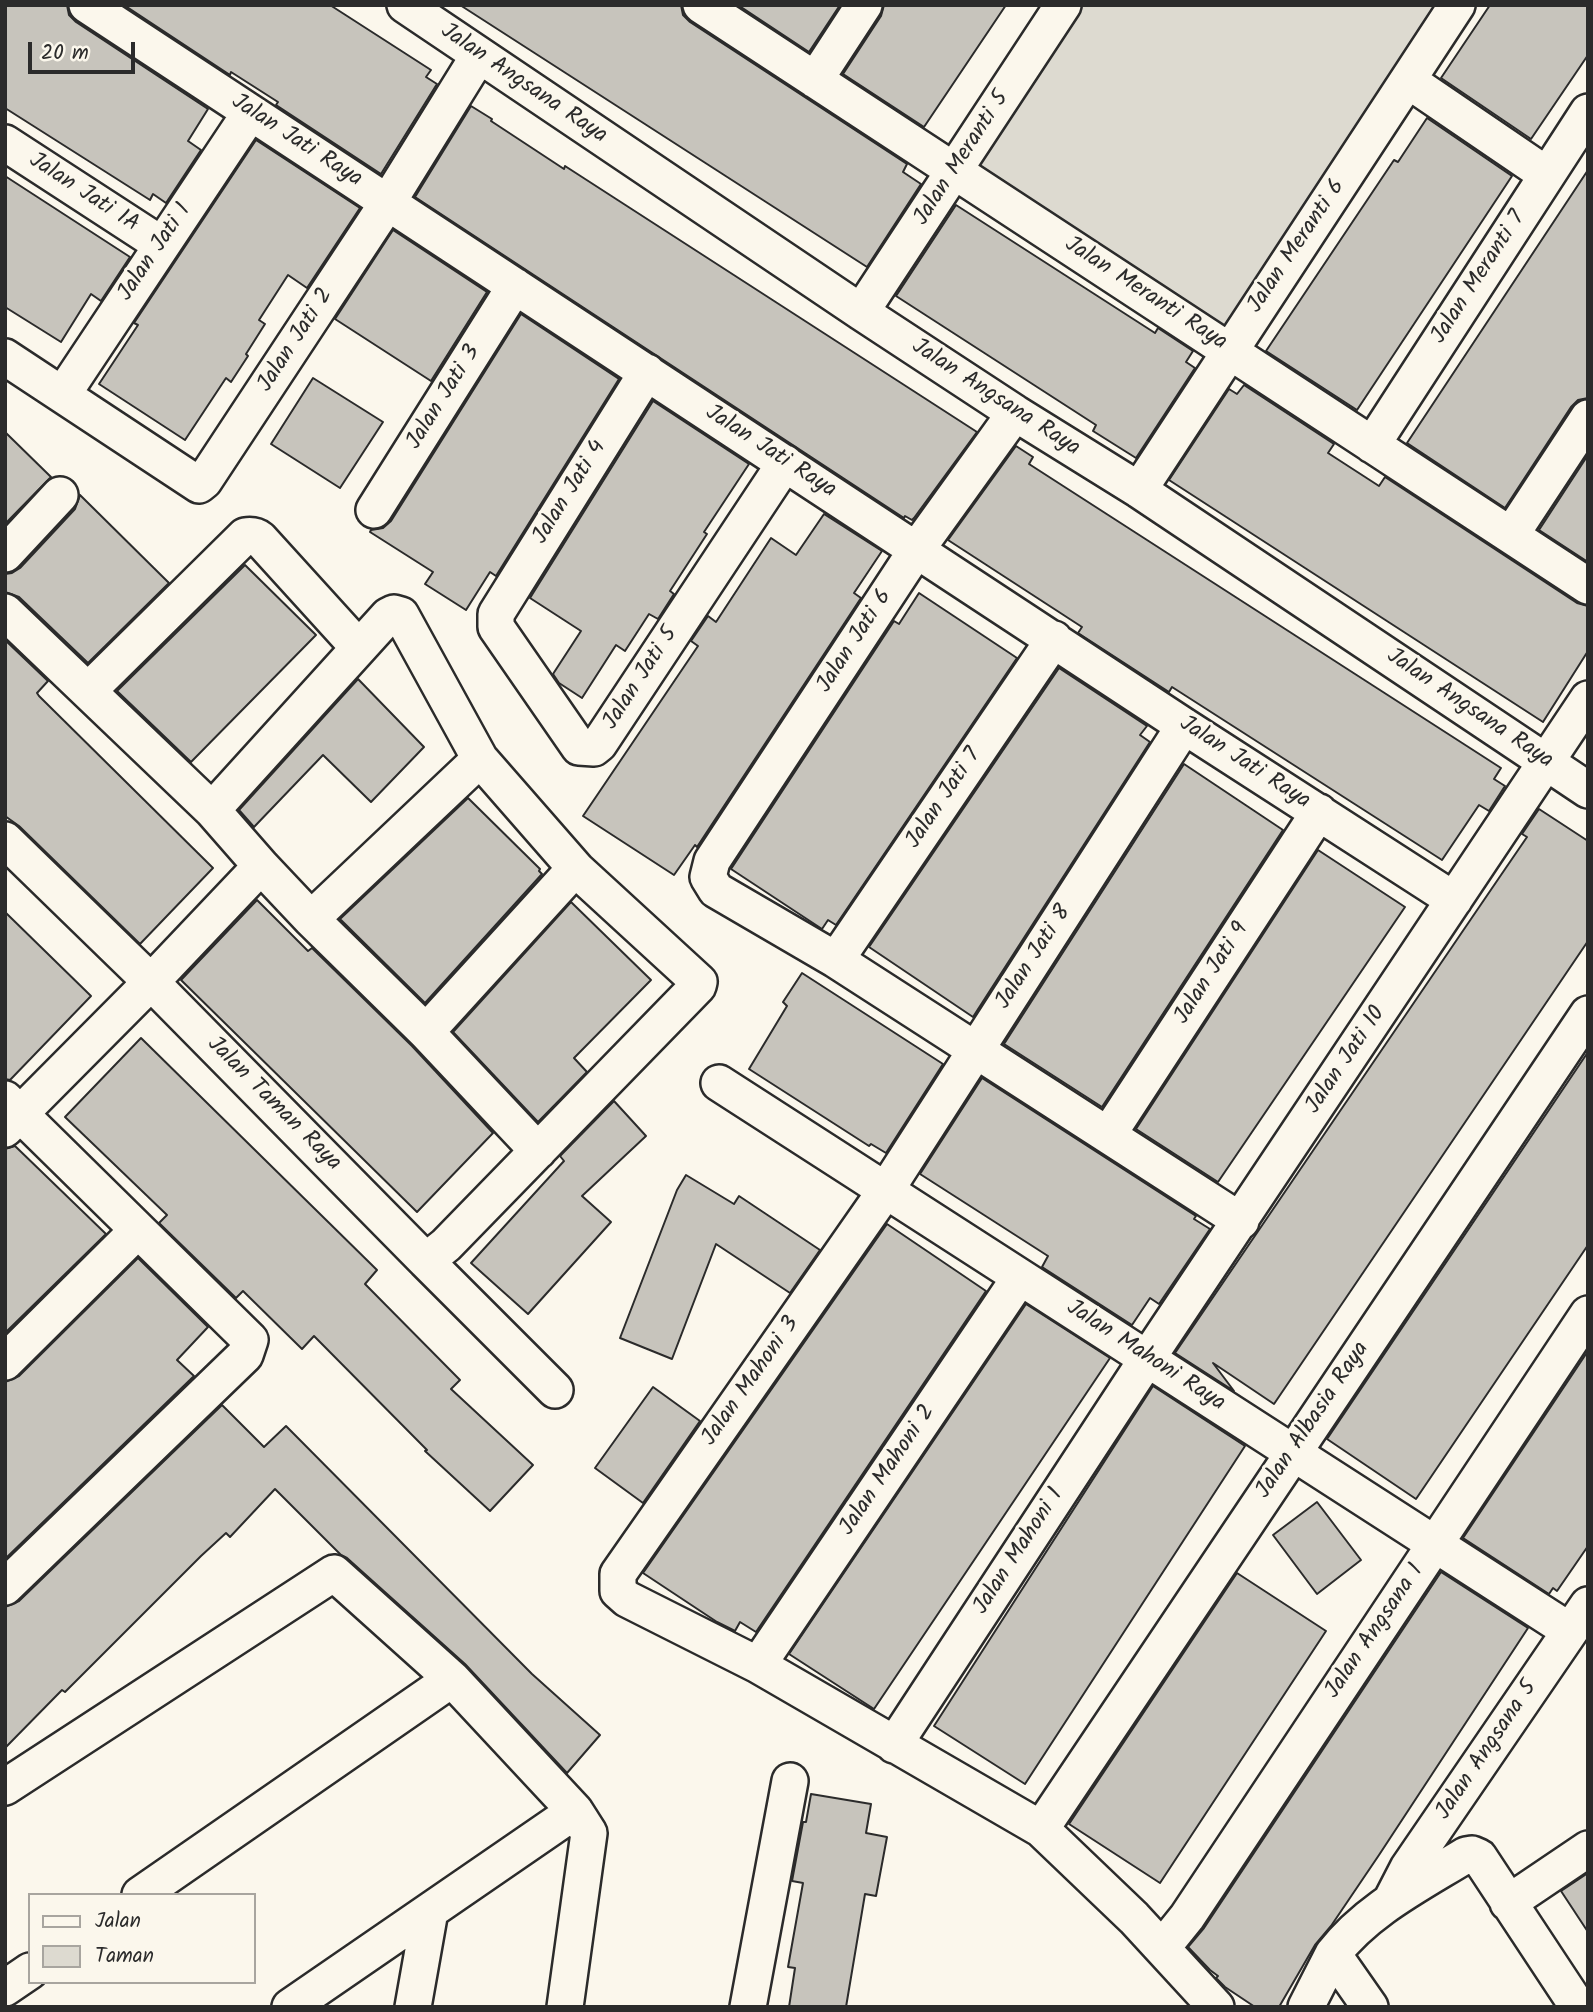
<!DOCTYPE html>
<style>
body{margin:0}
#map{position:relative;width:1593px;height:2012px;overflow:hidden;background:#fbf7ec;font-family:Kalam,sans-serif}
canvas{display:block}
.frame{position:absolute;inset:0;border:7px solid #2b2b2b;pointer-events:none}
.legend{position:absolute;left:28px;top:1893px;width:228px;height:91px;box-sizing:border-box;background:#fbf7ec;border:2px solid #a8a59f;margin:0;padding:9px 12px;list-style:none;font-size:21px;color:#2b2b2b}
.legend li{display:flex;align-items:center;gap:14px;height:35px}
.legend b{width:35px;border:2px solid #a8a59f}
.scale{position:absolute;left:28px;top:42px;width:107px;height:32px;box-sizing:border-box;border:4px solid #2b2b2b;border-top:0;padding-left:9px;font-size:21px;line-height:24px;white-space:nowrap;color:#2b2b2b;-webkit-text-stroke:5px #fbf7ec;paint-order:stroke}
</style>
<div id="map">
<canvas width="1593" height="2012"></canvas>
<div class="frame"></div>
<ul class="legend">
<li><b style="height:9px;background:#fbf7ec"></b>Jalan</li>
<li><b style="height:19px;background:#dddad0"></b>Taman</li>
</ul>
<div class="scale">20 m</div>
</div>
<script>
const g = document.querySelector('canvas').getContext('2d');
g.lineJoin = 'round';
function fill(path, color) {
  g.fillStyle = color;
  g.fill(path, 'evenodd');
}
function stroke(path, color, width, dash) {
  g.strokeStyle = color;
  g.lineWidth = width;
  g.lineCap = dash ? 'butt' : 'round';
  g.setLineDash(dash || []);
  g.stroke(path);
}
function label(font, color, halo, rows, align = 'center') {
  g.font = font + ' Kalam,sans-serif';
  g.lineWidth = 6;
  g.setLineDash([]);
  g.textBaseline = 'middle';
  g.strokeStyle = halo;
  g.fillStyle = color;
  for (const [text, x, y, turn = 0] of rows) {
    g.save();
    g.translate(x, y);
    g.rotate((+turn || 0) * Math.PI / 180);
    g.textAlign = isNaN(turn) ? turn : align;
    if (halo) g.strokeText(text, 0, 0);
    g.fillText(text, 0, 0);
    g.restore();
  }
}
const green = new Path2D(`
 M1063,5H1457L1229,350L955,172Z`);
const building = new Path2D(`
 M5,5H67L69,15L76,22L208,109L188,141L201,150L166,203L153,194L150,200L5,108Z
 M124,5H330L431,70L426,77L437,84L381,174L276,105L278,102L231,72L230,75Z
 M460,5H681L683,15L690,22L907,164L903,172L921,184L867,267Z
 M738,5H840L809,52Z
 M884,5H1006L924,127L843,74L881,16Z
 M1490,5H1588V55L1531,139L1441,78Z
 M471,106L492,119L491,121L564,169L565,166L613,197L977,432L914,518L912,520L905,516L904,518L415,197Z
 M1427,118L1512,176L1357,410L1266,351L1394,160L1398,162Z
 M256,140L360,208L307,288L288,275L259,320L265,324L246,354L248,356L231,382L226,378L185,440L99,384L138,325L134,323Z
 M1588,170V398L1578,400L1571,407L1505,508L1407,443Z
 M5,176L130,257L101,301L91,294L61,342L5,307Z
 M956,205L1155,333L1158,328L1193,351L1186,362L1195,368L1136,458L1093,431L1096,425L896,296Z
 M393,230L487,292L431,381L335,319Z
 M521,314L619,379L496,576L490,572L466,610L425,584L433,572L370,532L371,530L383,528L391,521Z
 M313,378L383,422L340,488L271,444Z
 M1244,385L1334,444L1328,453L1379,486L1385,477L1577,603L1588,606V651L1543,722L1169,480L1229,389L1237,394Z
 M653,401L749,464L704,532L707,534L670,591L674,594L658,619L649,614L625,651L616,645L582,698L559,683L553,674L581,631L530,598Z
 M5,432L51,477L5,524Z
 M1016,446L1033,457L1029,464L1501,768L1494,779L1505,786L1489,811L1479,805L1442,860L1172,687L1169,692L1078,633L1082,627L948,540Z
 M1588,455V562L1539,530Z
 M80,495L169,583L88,663L19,597L5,592V574L12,573L20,568L75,509Z
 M824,514L882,551L854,593L861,598L697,847L695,845L674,875L583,816L698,646L691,641L708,616L716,622L771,538L796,555Z
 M245,565L316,635L191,762L117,691Z
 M919,593L1017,658L836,925L828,920L822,929L731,869L894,621L899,624Z
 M5,640L48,681L37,693L39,696L213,868L140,944L19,826L5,816Z
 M1059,668L1147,726L1140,735L1150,742L973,1017L869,947Z
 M358,679L424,747L371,802L323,755L254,827L239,810Z
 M1184,764L1283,830L1102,1107L1004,1044Z
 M468,798L540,869L539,871L542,874L425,1003L340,919Z
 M1539,809L1588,841V941L1274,1404L1213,1363L1234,1391L1175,1353L1501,875L1527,837L1522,834Z
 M1318,850L1405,907L1218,1182L1136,1129Z
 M257,900L308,951L312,948L412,1046L493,1133L417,1212L181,980Z
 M571,902L651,980L574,1058L587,1072L538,1122L453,1032Z
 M5,912L91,996L10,1080L5,1079Z
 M802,973L943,1064L886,1153L871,1144L869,1146L749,1069L787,1006L783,1002Z
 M141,1038L377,1270L365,1284L460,1380L451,1389L533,1465L490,1511L425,1451L427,1450L314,1336L302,1349L243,1291L236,1298L159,1223L167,1215L65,1117Z
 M1588,1052V1245L1416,1499L1327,1439Z
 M982,1078L1196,1216L1194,1219L1210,1229L1159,1304L1150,1298L1132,1325L1042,1267L1048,1256L920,1174Z
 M614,1101L646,1136L582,1196L611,1222L528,1314L471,1263L564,1161L560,1156Z
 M15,1146L106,1234L5,1333V1149Z
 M686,1175L734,1204L739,1196L820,1250L790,1293L716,1244L672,1359L620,1338L677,1190Z
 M887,1224L986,1291L756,1632L740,1622L735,1631L717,1622L643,1573Z
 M138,1258L208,1327L177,1360L194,1376L5,1559V1382L19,1376Z
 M1026,1304L1110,1358L874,1709L789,1654Z
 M1588,1351V1546L1557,1591L1553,1588L1549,1594L1463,1538Z
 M1153,1386L1245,1446L1025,1784L934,1726Z
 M653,1387L700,1421L643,1503L595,1468Z
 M222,1405L264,1447L286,1426L532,1674L600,1735L567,1773L465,1664L347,1558L341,1555L275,1489L230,1537L226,1533L201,1556L65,1692L62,1690L5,1748V1607L19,1601Z
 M1317,1502L1361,1560L1317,1594L1273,1535Z
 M1441,1572L1528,1628L1379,1855L1331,1926L1315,1945L1279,2007H1255L1225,1987L1216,1978L1218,1976L1210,1970L1188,1947L1204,1928Z
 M1237,1573L1326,1631L1160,1883L1069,1824Z
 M811,1794L871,1804L866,1833L887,1837L876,1896L865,1894L846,2007H789L795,1968L788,1967L803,1883L792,1881L803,1822H806Z
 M1588,1873V1932L1561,1891Z`);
const minor = new Path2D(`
 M87,5L1184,726L1454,900
 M405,5L861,312L1015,413L1139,490L1588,790
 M701,5L1588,586
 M815,80L864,5
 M1409,81L1547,175
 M5,143L162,245
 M861,312L1063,5
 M5,357L199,485L204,481L388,202L479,55
 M647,372L496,614V627L579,747L594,748L599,744L785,463
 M63,394L250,113
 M1015,413L917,549L712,861L708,877L716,890L836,960L1241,1221
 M1372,445L1588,112
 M1139,490L1457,5
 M374,510L515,286
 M1511,535L1588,418
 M5,554L60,495
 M5,612L212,810L261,866L311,919L426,1032L538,1151
 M88,691L245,536C251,535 255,535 260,539L359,648
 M1184,726L886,1190L618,1574V1591L627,1599L758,1665L1041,1829L1134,1918L1216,2007
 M5,840L151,982L426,1261L446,1245L698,986L699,982L577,870L480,759L401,615L394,613L388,616L212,810
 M311,919L480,759
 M836,960L1054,639
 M426,1032L570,874L577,870
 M719,1083L1570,1631
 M5,1099L250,1340L245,1355L5,1587
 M5,1129L151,982L261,866
 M1108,1135L1319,812
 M426,1261L555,1390
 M5,1362L138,1230
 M758,1665L1020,1277
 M894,1745L1147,1359L1588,699
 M5,1787L334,1573L452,1679L575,1811
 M1041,1829L1588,1014
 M140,1895L452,1679
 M1392,1899L1408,1868L1588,1605
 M1508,1903L1588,1849
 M1162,1948L1187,1917L1588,1314
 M5,1988L30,1971
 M290,2007L575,1811L589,1833L565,2007
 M413,2007L430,1911
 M748,2007L790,1781
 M1306,2007L1333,1954
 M1370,2007L1333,1954C1367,1910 1419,1884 1466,1855L1472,1854L1479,1857L1578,2007`);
const streetNames = [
 ["Jalan Angsana Raya",523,85,34],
 ["Jalan Jati Raya",296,142,33],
 ["Jalan Meranti 5",963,159,-57],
 ["Jalan Jati 1A",83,194,33],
 ["Jalan Meranti 6",1298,247,-56],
 ["Jalan Jati 1",156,253,-56],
 ["Jalan Meranti 7",1480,278,-57],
 ["Jalan Meranti Raya",1145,295,33],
 ["Jalan Jati 2",297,341,-57],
 ["Jalan Jati 3",445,398,-58],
 ["Jalan Angsana Raya",995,399,33],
 ["Jalan Jati Raya",770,453,33],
 ["Jalan Jati 4",571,493,-58],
 ["Jalan Jati 6",856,642,-57],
 ["Jalan Jati 5",642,679,-57],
 ["Jalan Angsana Raya",1469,710,34],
 ["Jalan Jati Raya",1244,764,33],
 ["Jalan Jati 7",945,799,-56],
 ["Jalan Jati 8",1035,958,-57],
 ["Jalan Jati 9",1213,974,-57],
 ["Jalan Jati 10",1347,1061,-56],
 ["Jalan Taman Raya",273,1105,45],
 ["Jalan Mahoni Raya",1145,1357,33],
 ["Jalan Mahoni 3",752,1382,-55],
 ["Jalan Albasia Raya",1314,1421,-56],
 ["Jalan Mahoni 2",889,1471,-56],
 ["Jalan Mahoni 1",1020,1552,-57],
 ["Jalan Angsana 1",1376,1632,-56],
 ["Jalan Angsana 5",1488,1751,-56]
];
fill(green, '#dddad0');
fill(building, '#c7c4bc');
stroke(building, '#2b2b2b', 2);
stroke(minor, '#2b2b2b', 40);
stroke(minor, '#fbf7ec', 35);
label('23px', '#2b2b2b', '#fbf7ec', streetNames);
</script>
